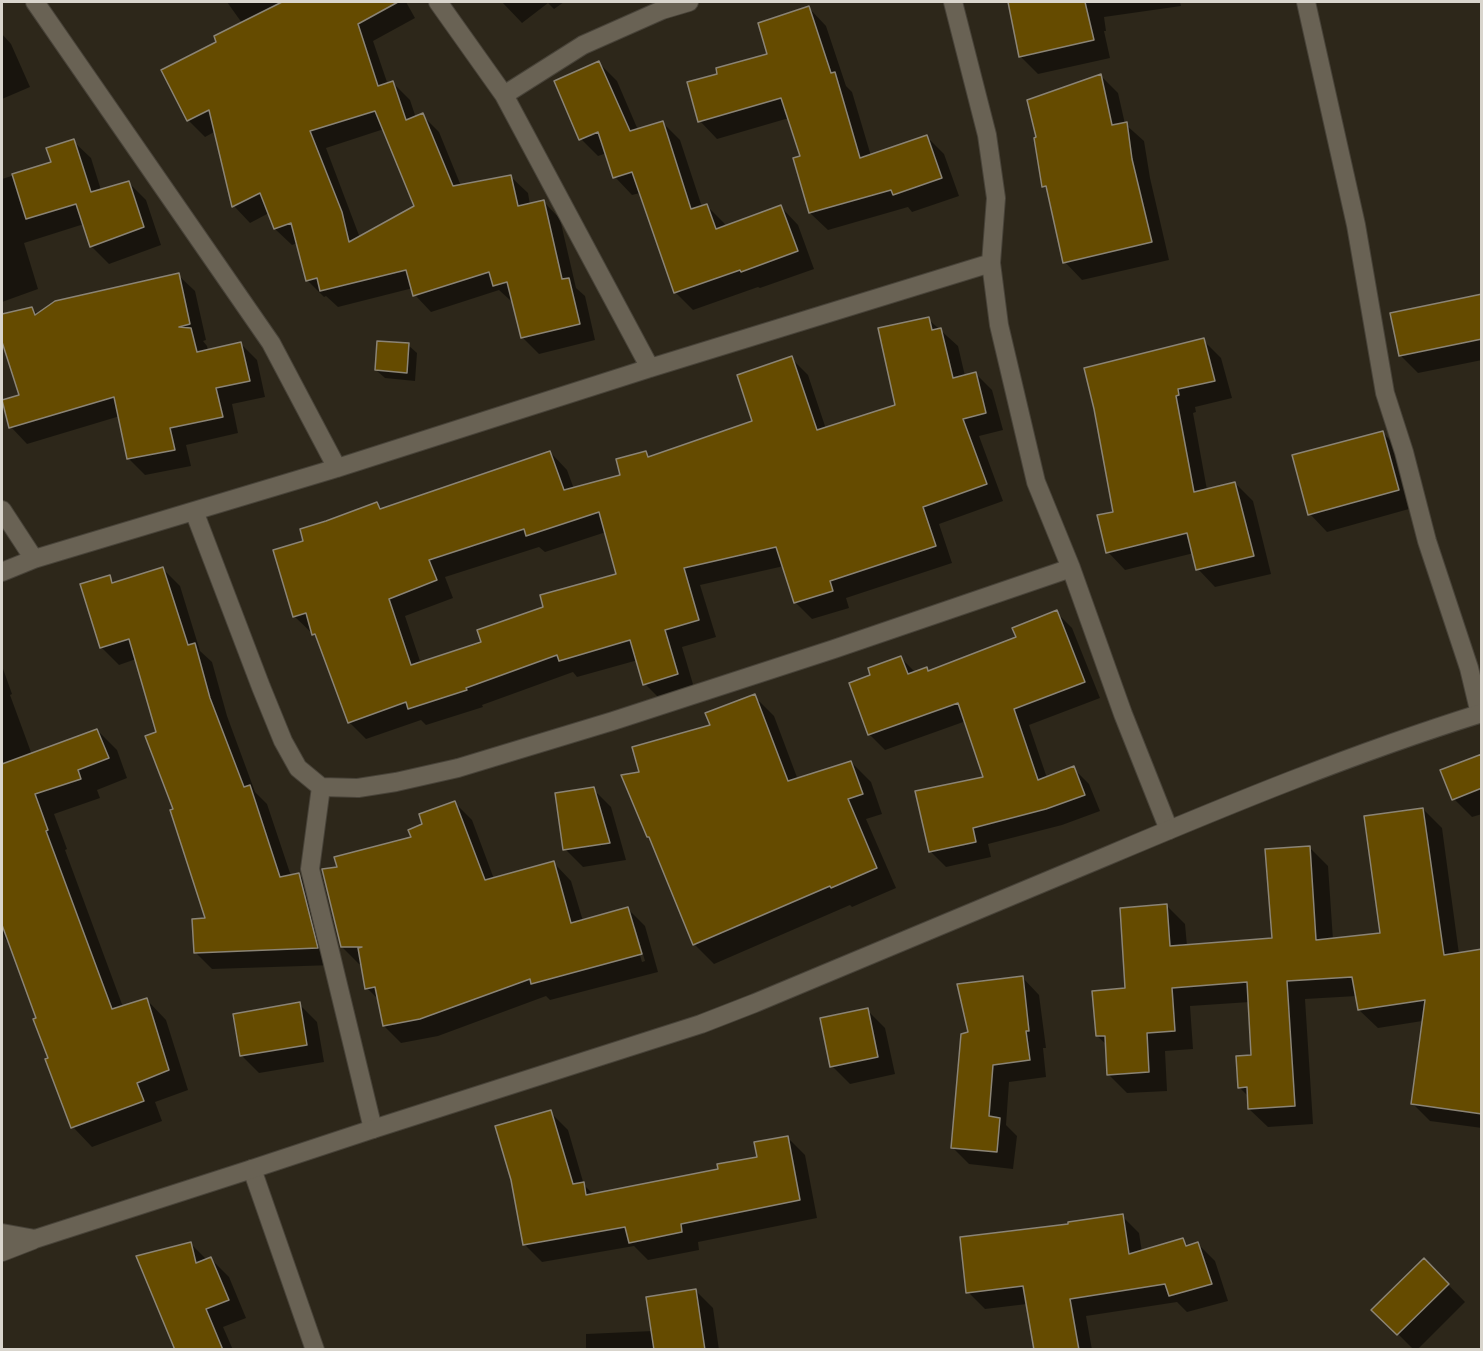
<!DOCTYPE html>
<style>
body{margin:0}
#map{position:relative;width:1483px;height:1351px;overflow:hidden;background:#2d271a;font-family:Jost,sans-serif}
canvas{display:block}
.frame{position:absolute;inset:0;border:3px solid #d9d5cd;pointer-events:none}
</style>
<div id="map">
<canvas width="1483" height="1351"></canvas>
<div class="frame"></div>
</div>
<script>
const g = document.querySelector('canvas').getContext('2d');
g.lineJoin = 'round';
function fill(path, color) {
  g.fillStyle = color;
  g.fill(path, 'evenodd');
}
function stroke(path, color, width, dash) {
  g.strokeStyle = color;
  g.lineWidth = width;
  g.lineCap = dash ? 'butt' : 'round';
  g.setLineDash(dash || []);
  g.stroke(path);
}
const shadow = new Path2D(`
 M227,2H406L415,18L373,41L388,85L393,83L410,100L416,118L422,115L439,132L461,186L511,177L528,193L530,205L544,202L560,219L576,288L585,296L595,340L539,354L522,337L513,301H511L499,290L431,312L415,295L413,288L338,307L326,296L324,297L307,280L298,243L292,245L275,229L269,213L250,223L234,206L216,131L205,137L188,120L219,42L242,23ZM384,129L416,206L360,238L326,148Z
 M502,2H564L554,9L548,3L522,23Z
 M1010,2H1180L1181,6L1104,17L1106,31H1104L1110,58L1038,74L1021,57Z
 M809,8L826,26L846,86L852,92L871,156L926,136L944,154L959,196L912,212L908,207L828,230L810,213L802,157L789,118L717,139L700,121L719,75L769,55Z
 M2,34L11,44L30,87L2,99Z
 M599,63L617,81L638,130L663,123L680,140L702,207L707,206L724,223L726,227L781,207L798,225L814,269L760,288L758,287L693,310L675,292L640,193L632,195L615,177L607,153L598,156L581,139Z
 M1101,76L1118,93L1125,124L1144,141L1150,178L1169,260L1082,280L1065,262L1048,191L1044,186Z
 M73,141L91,158L101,190L129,183L146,200L161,245L109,264L91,246L84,224L24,243L38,289L2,302V179L53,163Z
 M178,275L195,291L206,340L203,341L207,346L208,351L241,344L257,360L265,397L232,404L238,433L186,445L191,466L145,475L128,458L120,416L27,444L11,427L21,396L2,337V305L4,315L32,308L38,315Z
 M1482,295V360L1418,373L1400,355Z
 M928,319L958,346L965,376L975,373L992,390L1003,430L979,436L1003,501L939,524L952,563L846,598L849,608L812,619L795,602L784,566L700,585L716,637L682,647L695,691L662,701L645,684L638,660L577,677L573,672L482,705L483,707L426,725L421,720L366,739L349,722L318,639L294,616L305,542L376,503L383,510L550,452L567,470L574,489L622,477L646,453L651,458L754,422L791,358L808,375L826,429L897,406ZM606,532L617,575L545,608L483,643L421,664L405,616L453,598L445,577L539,547L545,552Z
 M1203,340L1221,358L1232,398L1195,407L1196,412L1193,413L1207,490L1235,483L1253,501L1271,574L1215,587L1198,569L1194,553L1125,570L1108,552L1115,513L1095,408Z
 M408,345L417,353L415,381L385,378L376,370Z
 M1382,432L1400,450L1416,507L1327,532L1310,514Z
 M163,569L180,586L200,651L212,662L227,716L255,792L267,804L291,876L299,875L316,892L334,965L212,969L195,952L207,920L175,810L158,733L136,659L119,665L101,647L109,577L116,584Z
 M1056,612L1072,628L1100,698L1029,725L1047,778L1073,768L1089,784L1100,811L1062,825L988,844L991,857L946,867L930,851L985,778L966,721L885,750L869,734L872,676L901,658L916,673L927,669L930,672L1018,638Z
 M2,666L12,694L10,695L32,755L97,730L117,750L127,778L97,790L100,798L54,814L67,849L65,850L123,1007L147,1000L166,1020L188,1090L155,1102L162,1121L92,1147L73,1127L38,1019L10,944L5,939L2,930Z
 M754,696L774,716L798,780L851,762L871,782L882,814L866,819L896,888L852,907L850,905L714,964L694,944L641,773Z
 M1482,755V814L1472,817L1454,799Z
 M593,789L611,807L626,860L583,867L565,849Z
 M455,803L472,820L494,879L554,863L571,881L583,921L628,909L645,926L658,972L550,1000L546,996L438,1036L401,1043L384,1026L379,1000L367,988L362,964H359L342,947L338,868L413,838L424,825ZM632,927H635L645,961L642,962Z
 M1423,809L1442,828L1459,954L1435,1019L1378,1028L1359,1010L1357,996L1305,999L1313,1124L1268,1127L1249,1109V1097L1239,1087L1252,1056L1250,1002L1190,1006L1193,1049L1165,1051L1167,1091L1127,1093L1108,1074L1107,1045L1097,1036L1127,990L1167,906L1185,924L1187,946L1273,939L1309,847L1328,866L1333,940L1382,935Z
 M1022,977L1039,995L1046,1048H1043L1046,1077L1009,1082L1006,1125L1017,1136L1013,1169L969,1164L952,1147Z
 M299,1004L317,1022L324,1062L259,1073L241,1055Z
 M867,1010L885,1028L895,1074L850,1084L832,1066Z
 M1482,1049V1128L1430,1121L1412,1103Z
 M550,1112L568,1130L584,1185L594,1195L719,1170L758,1158L787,1137L805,1155L817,1218L698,1242L699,1250L648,1260L634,1246L542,1262L524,1244Z
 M1122,1216L1139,1233L1142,1252L1183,1240L1189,1246L1198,1244L1215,1261L1228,1301L1187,1312L1177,1302L1086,1316L1092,1350H1036L1027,1304L985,1309L968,1292L1070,1225Z
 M190,1243L207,1260L211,1259L229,1277L246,1318L223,1327L233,1350H177Z
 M1424,1260L1465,1302L1417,1350H1414L1374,1310Z
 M696,1291L713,1308L719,1350H586V1334L653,1331Z`);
const building = new Path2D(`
 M282,2H398L358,24L378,86L393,81L406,120L423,113L453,186L511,175L518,206L544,200L562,279L569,278L580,324L521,338L507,282L493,286L489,272L413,296L406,270L320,291L317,278L306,281L291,223L274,229L260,193L232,207L209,110L187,121L161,70L216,42L214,36ZM375,111L414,206L349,242L342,212L310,131Z
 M1008,2H1085L1094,40L1019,57Z
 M809,6L831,73L835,72L860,158L927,135L942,178L893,195L891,190L809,213L793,158L800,156L781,98L698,122L687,82L717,74L716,68L767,54L758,23Z
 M599,61L630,131L663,121L691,209L707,204L716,229L781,205L798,251L741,272L740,270L674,293L632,172L613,178L598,132L579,140L554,81Z
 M1101,74L1112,125L1127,122L1132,159L1152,242L1063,263L1046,186L1042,187L1034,138L1036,137L1027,100Z
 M74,139L91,192L129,181L144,227L90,247L76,204L26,219L12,174L51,162L46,148Z
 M179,273L190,324L179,327L191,328L197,352L241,342L250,381L216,388L223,417L170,428L175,450L127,459L114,397L9,428L2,400L19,395L2,342V314L32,307L35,315L55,301Z
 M1482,294V339L1399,356L1390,313Z
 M929,317L932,330L941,328L953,378L976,372L986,413L963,419L987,484L923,507L936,546L830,581L833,591L794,603L776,547L684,568L699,620L665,630L678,674L643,685L630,640L559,661L557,655L466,688L467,690L408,709L406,702L348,723L315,634L312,635L306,613L293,617L273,550L303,541L300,529L326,521L377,502L380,509L550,451L564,490L620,475L616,459L646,451L648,457L752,421L737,375L792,356L817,430L895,405L878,328ZM599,512L616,574L540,595L543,607L477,630L481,642L411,665L389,599L437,580L429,560L524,529L526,536Z
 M1204,338L1215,381L1178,389L1179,395L1176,396L1194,492L1235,482L1254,556L1196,570L1187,533L1106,553L1097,515L1113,512L1094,409L1084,368Z
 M377,341L409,343L407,373L375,370Z
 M1383,431L1399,490L1308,515L1292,455Z
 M163,567L188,645L195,643L210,698L244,787L250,785L280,877L299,873L318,948L194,953L192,919L205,918L170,810L173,809L145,736L156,732L129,639L100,648L80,584L110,575L112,583Z
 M1057,610L1085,682L1014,709L1038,780L1074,766L1085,795L1046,809L973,828L976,842L929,852L915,791L983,777L958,703L868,735L849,683L870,675L868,668L901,656L908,674L927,667L928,671L1016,637L1012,628Z
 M755,694L788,781L851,761L863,794L848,799L877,868L831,888L830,886L693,945L649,837H647L621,775L639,772L632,747L710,725L705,713Z
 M97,729L109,758L78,770L81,779L35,794L48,830L46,831L112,1009L147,998L169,1070L137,1083L144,1101L71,1128L45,1059L48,1058L33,1019L36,1018L2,925V764Z
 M1482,754V788L1452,800L1440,770Z
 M594,787L610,843L563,850L555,793Z
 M455,801L485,880L554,861L571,923L628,907L642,954L531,984L530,979L420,1019L383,1026L375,987L365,989L358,948L362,947H341L322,869L337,867L334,857L411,837L408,830L422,824L419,814Z
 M1423,808L1444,955L1482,949V1114L1411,1104L1425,1000L1358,1010L1352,977L1287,981L1295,1106L1248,1109L1247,1087L1238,1088L1236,1056L1251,1055L1247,982L1172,988L1175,1031L1147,1033L1149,1072L1107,1075L1105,1036H1096L1092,991L1125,988L1120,908L1167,904L1170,946L1272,938L1265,849L1310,846L1316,940L1380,933L1364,816Z
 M1023,976L1029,1031H1026L1030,1060L993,1065L989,1116L1000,1118L997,1152L951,1148L961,1034L968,1032L957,984Z
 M300,1002L307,1045L240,1056L233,1014Z
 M868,1008L878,1057L830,1067L820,1018Z
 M551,1110L573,1184L584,1182L586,1195L718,1169L717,1164L757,1157L754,1142L788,1136L800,1200L681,1224L682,1232L629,1243L625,1227L523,1245L511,1180L495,1126Z
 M1123,1214L1129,1254L1183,1238L1186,1246L1198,1242L1212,1284L1169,1296L1165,1284L1070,1299L1079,1350H1034L1023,1286L966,1293L960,1237L1068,1224V1222Z
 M191,1242L196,1263L211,1257L229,1300L206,1309L223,1350H175L136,1256Z
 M1424,1258L1449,1284L1397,1335L1371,1310Z
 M696,1289L705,1350H654L646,1297Z`);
const street = new Path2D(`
 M35,2L271,343L337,468
 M438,2L504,95L650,368
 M953,2L987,135L996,198L991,263L999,325L1036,482L1071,568L1123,714L1169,830
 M1306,2L1356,225L1385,393L1404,452L1427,541L1469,668L1480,714
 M504,95L583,45L662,10L689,2
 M2,510L34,559
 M194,511L261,687L283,741L298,768L321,787L358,788L396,782L458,768L613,721L834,649L1071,568
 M2,572L34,559L337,468L650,368L991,263
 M321,787L310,869L373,1129
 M252,1169L315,1350`);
const secondary = new Path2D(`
 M2,1233L35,1239L252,1169L373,1129L701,1024L755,1003C872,954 990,905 1107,856C1230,804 1354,753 1482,713
 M2,1252L33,1240`);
fill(shadow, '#0007');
fill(building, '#654b00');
stroke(building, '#8b8475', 1.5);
stroke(street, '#484339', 20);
stroke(secondary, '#484339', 20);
stroke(street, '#696254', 18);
stroke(secondary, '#696254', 18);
</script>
